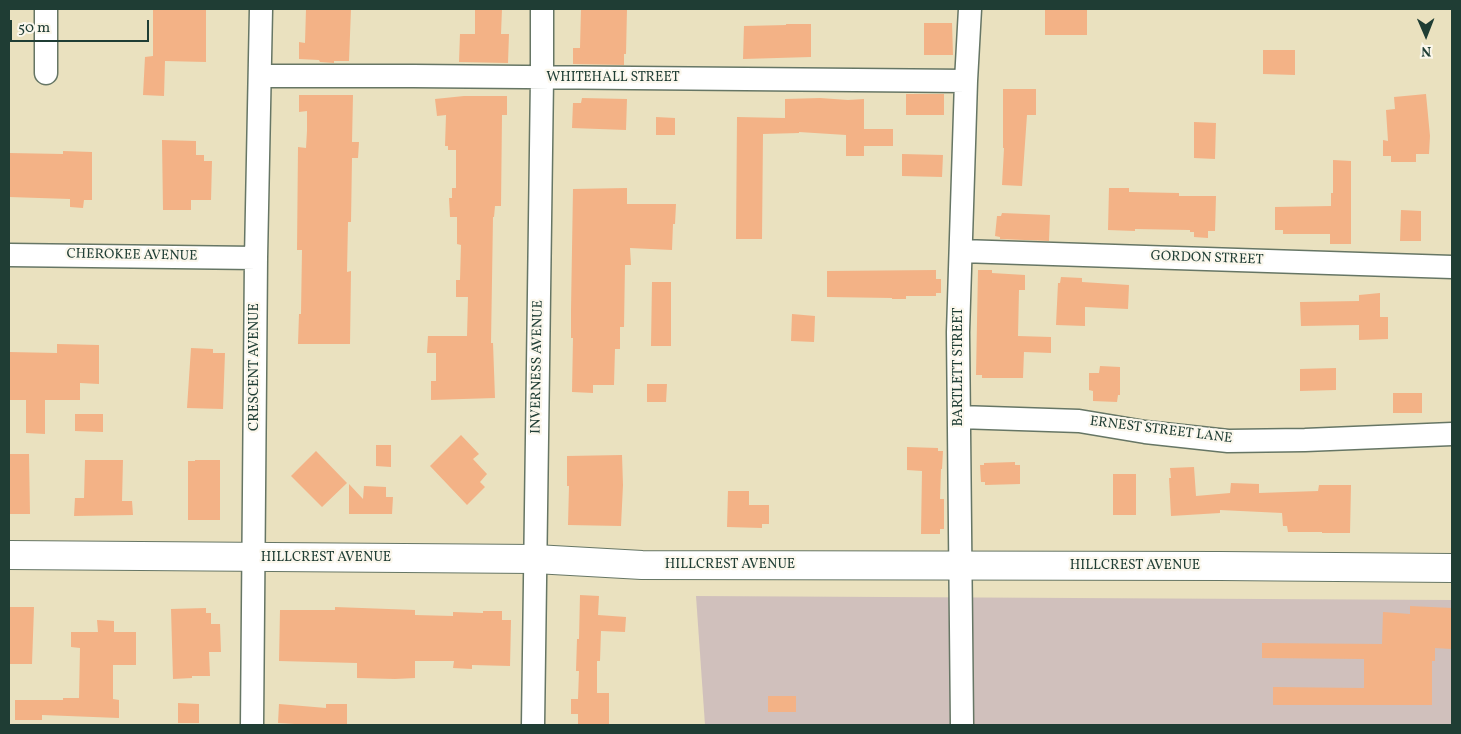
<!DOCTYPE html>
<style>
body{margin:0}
#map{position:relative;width:1461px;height:734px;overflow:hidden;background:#eae1bf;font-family:Vollkorn,serif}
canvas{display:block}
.frame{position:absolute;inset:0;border:10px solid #1f3d34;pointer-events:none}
.north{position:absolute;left:1401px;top:10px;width:50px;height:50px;-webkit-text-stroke:4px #fbf7ec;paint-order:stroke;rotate:179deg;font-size:14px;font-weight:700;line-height:20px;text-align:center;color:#1f3d34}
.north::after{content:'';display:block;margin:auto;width:18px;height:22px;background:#1f3d34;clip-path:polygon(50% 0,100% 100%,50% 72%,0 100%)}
.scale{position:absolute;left:10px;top:20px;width:139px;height:22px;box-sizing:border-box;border:2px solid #1f3d34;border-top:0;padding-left:6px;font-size:15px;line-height:18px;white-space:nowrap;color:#1f3d34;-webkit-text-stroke:4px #fbf7ec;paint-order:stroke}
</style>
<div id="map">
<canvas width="1461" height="734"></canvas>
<div class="frame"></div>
<div class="north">N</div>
<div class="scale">50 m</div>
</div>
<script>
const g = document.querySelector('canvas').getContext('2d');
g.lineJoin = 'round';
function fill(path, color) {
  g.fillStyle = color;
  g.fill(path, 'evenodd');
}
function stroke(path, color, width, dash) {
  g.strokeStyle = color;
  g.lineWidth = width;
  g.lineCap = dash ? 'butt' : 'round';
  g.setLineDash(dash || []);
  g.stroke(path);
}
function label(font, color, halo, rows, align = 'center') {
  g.font = font + ' Vollkorn,serif';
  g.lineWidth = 4.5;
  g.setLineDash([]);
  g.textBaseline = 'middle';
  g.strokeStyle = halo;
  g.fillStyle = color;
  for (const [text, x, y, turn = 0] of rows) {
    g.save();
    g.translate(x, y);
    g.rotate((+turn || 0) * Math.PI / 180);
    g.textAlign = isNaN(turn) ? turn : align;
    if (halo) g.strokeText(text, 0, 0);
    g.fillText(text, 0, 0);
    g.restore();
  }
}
const industrial = new Path2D(`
 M696,596L1452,600V725H705Z`);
const building = new Path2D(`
 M153,9H206V62L165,61L164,96L143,95L145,57L153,56Z
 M306,9H351L349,61H334V63L320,62L319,60L299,59V42L305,43Z
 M475,9H502L501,34H509L508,63L459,62L460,34H475Z
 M581,9H627L626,54H624V65L573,64V48H580Z
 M1045,9H1087V35H1045Z
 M924,23H952L953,55H924Z
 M786,24H811V57L743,59L744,26L786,25Z
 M1263,50H1295V75L1263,74Z
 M1003,89H1036V115H1027L1022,186L1002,185L1004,148H1003Z
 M906,94H944V115H906Z
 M1426,94L1430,136L1429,154H1416V162H1391V156H1383V140L1388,141L1386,110L1395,109L1394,97Z
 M299,95H353L352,142H359L358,158H352L351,222H348L347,272L351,271L350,344H298L299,314H301L302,250H297L298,147L306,148L307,131V111L299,112Z
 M464,96H507V115H502L501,206H495L494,217H493L491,343H493L495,398L431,400V381H436V353H427L428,336H467L468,297H456V280H460L461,245L457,244V217H450L449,198H452V188H456V150H448V146H445L446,115L437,116L435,99Z
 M582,98L627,99L626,130L572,128L573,103H581Z
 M820,98L848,100L864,99V129H893V146H864V156H846V135L799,132V133L763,134L762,239H736L737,117L785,118V99Z
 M656,117L675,118V135H656Z
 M1194,122L1216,123L1215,159L1194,158Z
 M162,140L196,141V155H204V161H212L211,200H191V210H163Z
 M63,151L92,152V200H84L83,208L70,207V199L9,197V153L63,154Z
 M902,154L943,155L942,177L902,176Z
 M1333,160L1351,161V244H1330V234H1283V230H1275V207L1331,206V193H1333Z
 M627,188V204H676L675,224H673L672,250L630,248L631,265H625L624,327H620V349H615L614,385H593V393L572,392L573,338H571V310L573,189Z
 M1109,188H1129V192L1179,193V196H1216L1215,231H1208V238L1194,237V232H1190V230L1135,229V231L1108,230Z
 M1401,210L1421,211V241H1400Z
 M1002,213L1050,215L1049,241L1000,239V237L995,236L997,216H1001Z
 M936,270V279H941V293H936V296H906V299H892V298L827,297V271Z
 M978,270H992V273L1025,275V290H1019L1018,336L1051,337V353L1024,352L1023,378H982V375H976Z
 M1061,277L1082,278V282L1129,285L1128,309L1085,307V326L1056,325L1058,283H1060Z
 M652,282H671V346H651Z
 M1380,293V317H1388V339L1359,340V325L1301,326L1300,302L1359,301V295Z
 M792,314L815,316L814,342L791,341Z
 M57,344L99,345V384L80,383V400H45V434L26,433V400H9V352L57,353Z
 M191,348L213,349V353H225L223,409L187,408Z
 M1100,366L1120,367V395H1118L1117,402L1093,401V391L1089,390V373H1099Z
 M1336,368V390L1300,391V369Z
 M647,384H667L666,402H647Z
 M1393,393H1422V413H1393Z
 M75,414H103V432L75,431Z
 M461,435L479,454L473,459L487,474L480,482L485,487L467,505L430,466Z
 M376,445H391V467L376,466Z
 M907,447L938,448V451H943L942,469H941L940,499H944V529H940V534H921L922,471L907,470Z
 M316,451L347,483L322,507L291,476Z
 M9,454H29L30,514H9Z
 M622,455L623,485L621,526L568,525L569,486H567V456Z
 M85,460H123L122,501H132L133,515L74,516L75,498H84Z
 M195,460H220V520H188V461H195Z
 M1015,462V465H1020V484L985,485V482H981L980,465H984V463Z
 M1194,467L1196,496L1230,493L1231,483L1259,484V493L1318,491L1319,485H1351L1350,533H1322V532H1288L1287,526H1283L1282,513L1220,510V513L1171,516L1169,478H1171L1170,468Z
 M1113,474H1136V515H1113Z
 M349,484L363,499L364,486L386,487V497H393L392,514H349Z
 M728,491H749V505H769V524H762V528L727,527Z
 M580,595L599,596L598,615L626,617L625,632L601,631L600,661H597V693H609V724H578V714H571V699H578L579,671H576L577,639H579Z
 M1410,606L1452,608V649L1435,648V661H1432V705H1273V687L1364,688V659L1262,658V643L1382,644L1383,612L1410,614Z
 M9,607H34L32,664H9Z
 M335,607L415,610V615L453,616V612L483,613V611H502V620H511L510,666L472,665V669L453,668L454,661H415V678L395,679L357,678V663L279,661L280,610H335Z
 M206,608V613H211V624H220L221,652H209L210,676H192V678L173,679L171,609Z
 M97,620L114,621V632H136V665H113V699L119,700V718L42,715V720H15V700H63V698H79L80,648L71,647V632H98Z
 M768,696H796V712H768Z
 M178,703L199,704V723H178Z
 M279,704L326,708V704H347V725H311L278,723Z`);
const minor = new Path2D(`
 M46,9V73
 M260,76H413L966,81
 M961,251L1452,267
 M9,255L256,258
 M959,417L1079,421L1145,432L1228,441L1305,440L1452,434
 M252,725L256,258L261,9
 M533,725L542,78V9
 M962,725L958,332L966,81L970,9`);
const tertiary = new Path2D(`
 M9,555L535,559L642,565L1220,566L1452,568`);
const streetNames = [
 ["WHITEHALL STREET",613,78],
 ["CHEROKEE AVENUE",132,256,1],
 ["GORDON STREET",1207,259,2],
 ["CRESCENT AVENUE",255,367,-90],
 ["INVERNESS AVENUE",538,367,-89],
 ["BARTLETT STREET",959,367,-90],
 ["ERNEST STREET LANE",1161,431,7],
 ["HILLCREST AVENUE",326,558],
 ["HILLCREST AVENUE",730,565],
 ["HILLCREST AVENUE",1135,566]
];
fill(industrial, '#d0c0bc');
fill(building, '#f3b286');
stroke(minor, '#667665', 25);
stroke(tertiary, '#667665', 30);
stroke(minor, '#fff', 22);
stroke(tertiary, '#fff', 28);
label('14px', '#1f3d34', '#fbf7ec', streetNames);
</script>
